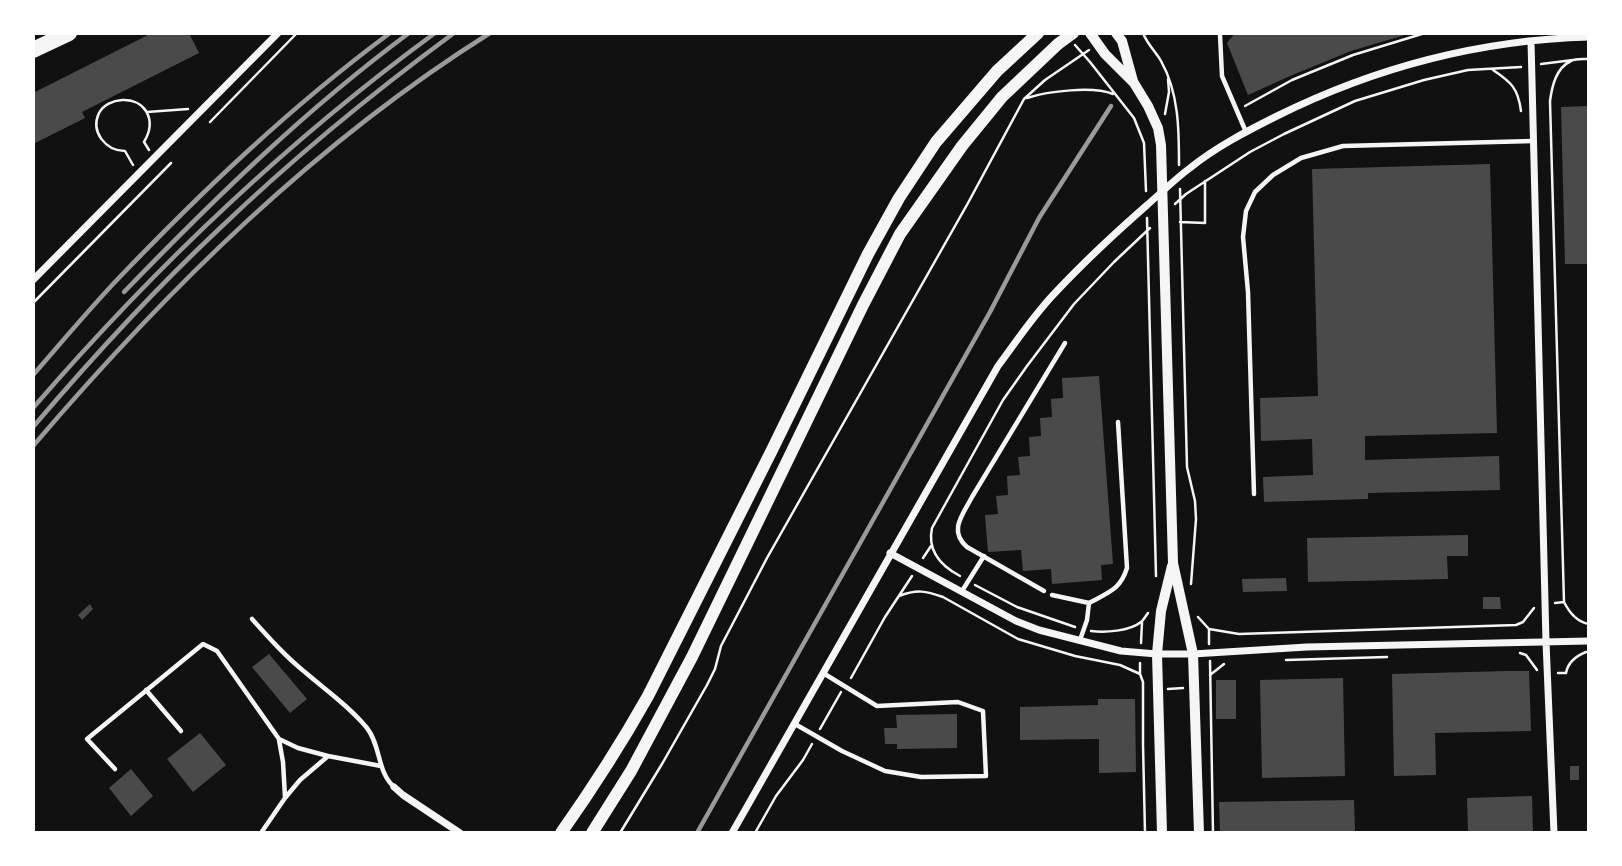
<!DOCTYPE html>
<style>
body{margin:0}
#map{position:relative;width:1622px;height:866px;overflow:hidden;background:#111;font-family:Barlow,sans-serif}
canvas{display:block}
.frame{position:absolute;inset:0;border:35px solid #fff;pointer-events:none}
</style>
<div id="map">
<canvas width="1622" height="866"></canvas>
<div class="frame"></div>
</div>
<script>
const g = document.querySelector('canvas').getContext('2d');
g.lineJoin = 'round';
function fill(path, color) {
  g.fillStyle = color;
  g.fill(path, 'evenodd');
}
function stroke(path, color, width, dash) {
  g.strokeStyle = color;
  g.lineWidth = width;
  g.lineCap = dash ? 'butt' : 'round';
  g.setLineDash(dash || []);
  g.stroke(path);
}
const building = new Path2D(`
 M152,33H189L199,53L82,112L85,118L33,144V93Z
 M1235,33H1408V34L1351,51L1290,76L1248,95L1227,43Z
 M1589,106V264H1565L1561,107Z
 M1490,164L1497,433L1365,436V460L1499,456L1500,490L1368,493V499L1264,502L1263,477L1313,475L1312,439L1261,441L1260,398L1318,396L1312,169Z
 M1099,376L1113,564L1101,565L1102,580L1052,584L1051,569L1023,571L1021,550L988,552L985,515L998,514L996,496L1008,495L1007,476L1020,475L1018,457L1030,456L1029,437L1041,436L1040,418L1052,417L1051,399L1063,398L1062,378Z
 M1468,535V556H1447L1448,579L1308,582L1307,538Z
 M1286,578L1287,591L1243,592L1242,579Z
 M1483,597H1500L1501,609H1483Z
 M90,604L93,609L82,620L78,615Z
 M269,654L307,699L290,713L252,667Z
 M1508,671H1529L1531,731L1435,733L1436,775L1394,776L1392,674Z
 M1343,678L1345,776L1262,778L1260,680Z
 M1216,680H1236V719H1216Z
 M1098,699H1135L1136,772L1099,773V739L1020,740V707L1098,705Z
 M957,714V748L897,749V744H885L884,728H897L896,715Z
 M200,733L226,765L193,792L167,759Z
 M1570,766H1579V780H1570Z
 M131,769L153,796L131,816L109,788Z
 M1532,796L1533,833H1468L1467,798Z
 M1354,800L1355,831L1340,832V833H1220L1219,802Z`);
const path = new Path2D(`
 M1143,33C1147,44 1156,52 1161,61C1179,93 1179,130 1179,165
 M1075,45L1090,62L1134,118L1144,143L1146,191
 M1541,64L1573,60
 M1493,70C1511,82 1518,88 1521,111
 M1027,98C1048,91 1093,86 1113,94
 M1245,106L1292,80L1353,55L1425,33
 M147,112L188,109
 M1165,114L1169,92L1168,79
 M210,122L297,33
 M133,165L125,151C106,151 90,132 99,113C108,97 136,95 146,111C152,121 150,132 144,142L149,150
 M1180,189L1187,467L1195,501L1196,519L1191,584
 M1175,204L1186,194L1250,152L1284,134L1355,101L1424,80L1468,70L1521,67
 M1147,218L1156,576
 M1180,222L1205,223V181
 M33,303L171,163
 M923,558L931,546
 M960,576C941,566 927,551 932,528L1003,400L1027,366L1074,304L1114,262L1150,228
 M975,585L1017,607L1075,627
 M899,596C917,589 926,591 943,597L1018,639L1075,656L1120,665L1140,674
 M1564,602L1550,101C1552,86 1556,68 1571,61C1576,58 1583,59 1589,59
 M1555,603L1564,602C1569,612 1577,622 1589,624
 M1198,617L1209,629V644
 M1209,629L1239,634L1516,625L1523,622L1534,608
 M1091,631C1105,633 1130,631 1141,622C1143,621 1147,614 1148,613
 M1141,643L1142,622
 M1520,653L1526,655L1537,670
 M1286,660L1387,657
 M1210,661L1213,833
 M1140,663V674L1143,682V744L1145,833
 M1558,673H1566C1568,662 1576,656 1586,652
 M1210,675L1224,664
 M851,678L885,617L912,576
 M1168,689L1183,688
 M820,729L841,692
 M620,833L662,764L707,685L715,669L721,646L767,558L968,203L1024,99L1045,80L1089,50
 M755,833L776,796L803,760L812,744`);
const service = new Path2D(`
 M1220,35L1222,76L1246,132
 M1254,494L1248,292L1243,237L1246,211L1255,192L1273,175L1301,158L1343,146L1533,141
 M962,591L984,556
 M1044,591L967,547C948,531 963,514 972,497L1065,343
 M1052,595L1089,603
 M252,619C269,638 286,657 306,673C327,691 350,707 367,728C381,746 377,772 394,787
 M1080,640L1087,620L1089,603C1109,592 1120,590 1127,568L1118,422
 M146,690L181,731
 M795,724L842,751L885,771L921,777L986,776L983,711L958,702L877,706L823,673
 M279,740L283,762L285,797
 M115,769L87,739L203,644L217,651L279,739L298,748L328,756L381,766
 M261,833L285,798L300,780L327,757`);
const minor = new Path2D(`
 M1531,41L1546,642L1554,833
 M33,280L278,33
 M890,553L1016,621L1039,630L1121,651L1157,654H1193L1307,647L1589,641
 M394,787L403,795L460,833
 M732,833L998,366C1016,342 1033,316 1054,294C1083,263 1114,234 1146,206C1161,193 1175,179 1190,168C1216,147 1247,131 1277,116C1376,67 1478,40 1589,37`);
const tertiary = new Path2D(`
 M1090,33L1105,54L1134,83L1148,106L1158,128L1161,145L1173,563L1193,654L1199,833
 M1116,33L1122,41L1133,81
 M1162,833L1157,654L1161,611L1172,566`);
const secondary = new Path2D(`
 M561,833C592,789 621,744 648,696L771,452L868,254L899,198L936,142L997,71L1038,33
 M592,833L631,771L692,657L863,305L900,234L962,146L1002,97L1058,44L1073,33`);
const motorway = new Path2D(`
 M33,50L69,33`);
const rail = new Path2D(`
 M124,292C214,199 305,110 409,33
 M33,375C60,344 86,313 114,283C200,193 290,107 390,33
 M33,408C153,269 286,142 435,33
 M33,427C91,359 152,292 218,230C292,159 371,94 454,33
 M33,446C167,289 315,143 490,33
 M697,833L990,312L1039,218L1111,106`);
fill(building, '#4a4a4a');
stroke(path, '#f5f5f5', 2.5);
stroke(service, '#f5f5f5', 4.5);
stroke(minor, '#f5f5f5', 7);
stroke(tertiary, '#f5f5f5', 10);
stroke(secondary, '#f5f5f5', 12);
stroke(motorway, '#f5f5f5', 16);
stroke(rail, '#9a9a9a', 4.5);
</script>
